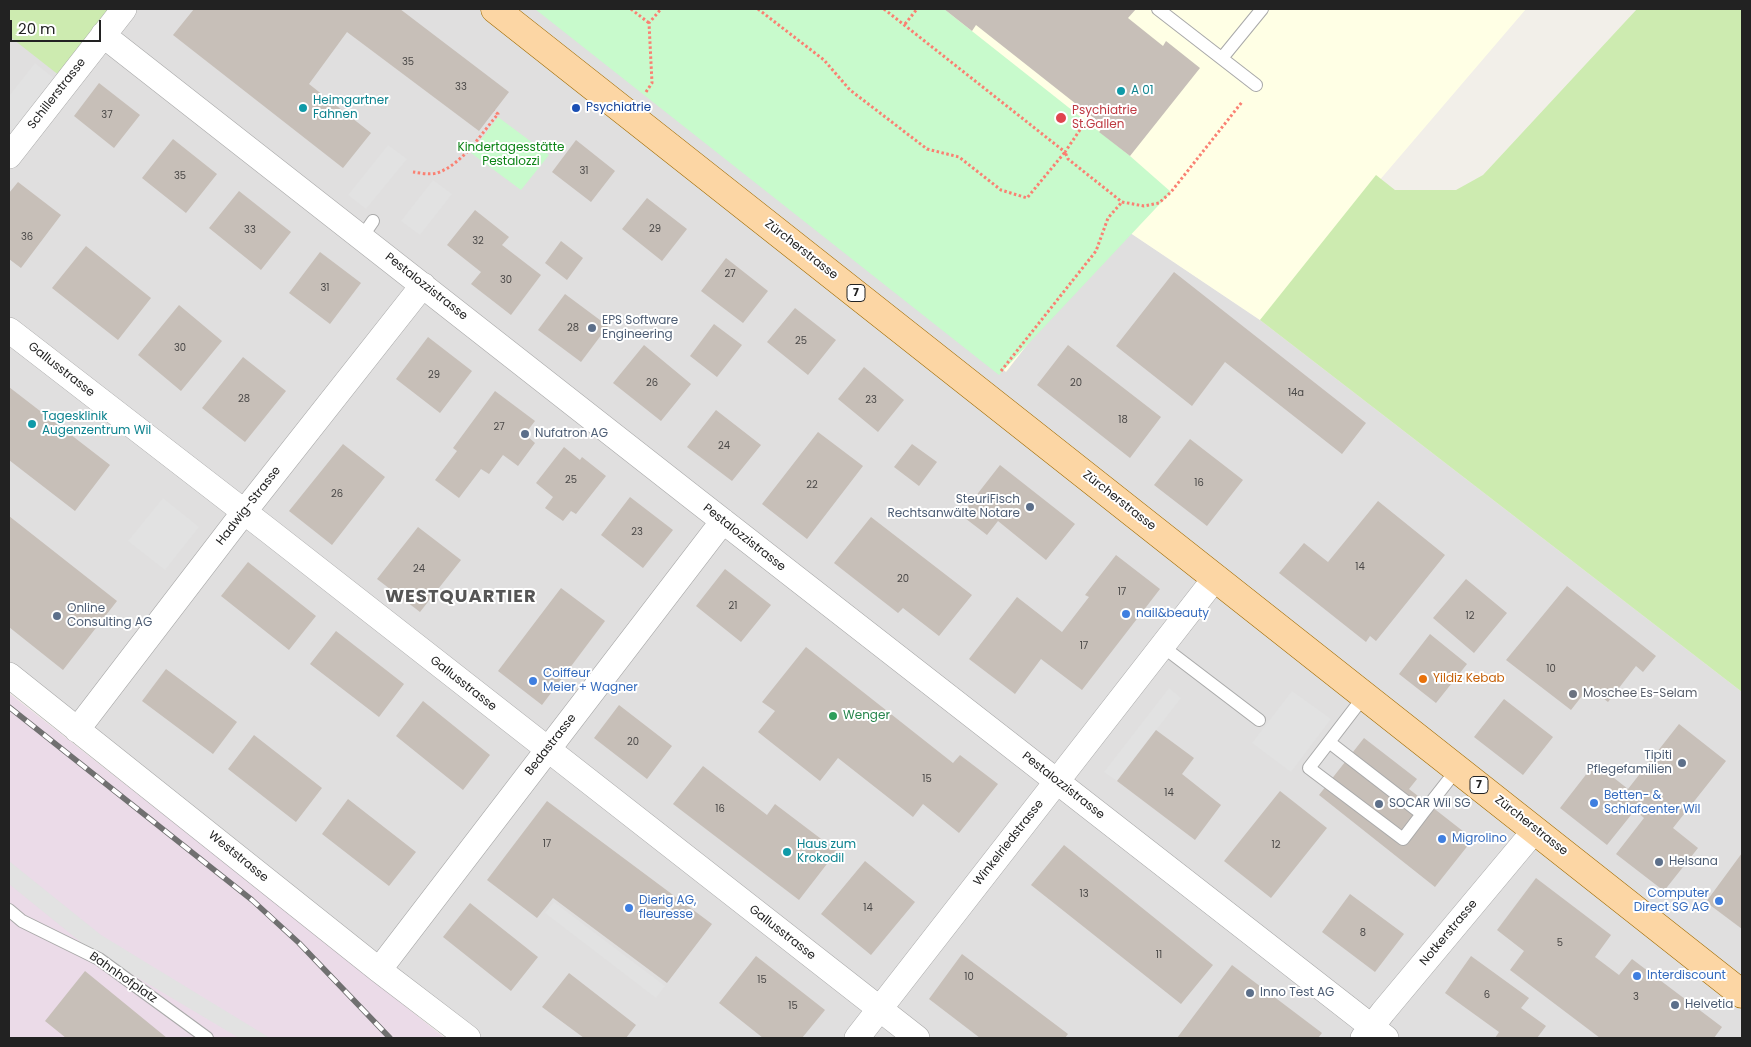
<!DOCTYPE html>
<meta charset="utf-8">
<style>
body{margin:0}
#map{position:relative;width:1751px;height:1047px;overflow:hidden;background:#f2efe9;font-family:Poppins,sans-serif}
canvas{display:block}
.frame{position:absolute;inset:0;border:10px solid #222;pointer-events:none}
.scale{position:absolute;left:10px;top:20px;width:91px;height:22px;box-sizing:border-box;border:2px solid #222;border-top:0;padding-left:6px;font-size:15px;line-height:18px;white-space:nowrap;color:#222;-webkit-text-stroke:4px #fff;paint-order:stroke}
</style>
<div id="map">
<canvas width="1751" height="1047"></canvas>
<div class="frame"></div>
<div class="scale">20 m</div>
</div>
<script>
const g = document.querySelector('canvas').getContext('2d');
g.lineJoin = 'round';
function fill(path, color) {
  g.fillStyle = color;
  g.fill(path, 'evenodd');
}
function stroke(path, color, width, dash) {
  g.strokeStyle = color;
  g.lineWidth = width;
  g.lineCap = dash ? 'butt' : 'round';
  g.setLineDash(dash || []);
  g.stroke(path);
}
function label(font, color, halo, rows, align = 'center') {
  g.font = font + ' Poppins,sans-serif';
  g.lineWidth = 4;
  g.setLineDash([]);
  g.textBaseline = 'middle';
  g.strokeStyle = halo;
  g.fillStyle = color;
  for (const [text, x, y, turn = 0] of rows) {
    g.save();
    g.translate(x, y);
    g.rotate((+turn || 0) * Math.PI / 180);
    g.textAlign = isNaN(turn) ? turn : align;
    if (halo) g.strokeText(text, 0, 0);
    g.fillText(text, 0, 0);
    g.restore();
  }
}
const residential = new Path2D(`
 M9,9H554L1120,226L1260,320L1742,692V1038H468L9,675Z`);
const industrial = new Path2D(`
 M9,693L234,870L445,1038H9Z`);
const education = new Path2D(`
 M554,9H1526L1260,320L1120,226L1006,372Z`);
const grass = new Path2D(`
 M9,9H112L60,76L9,36Z
 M1637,9H1742V692L1260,320L1376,175L1395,190H1456L1483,175Z`);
const park = new Path2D(`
 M535,9H944L1130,156L1171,192L999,375Z
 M498,117L549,155L521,190L471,153Z`);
const parking = new Path2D(`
 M35,63L55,79L9,138V96Z
 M388,145L407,159L366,209L348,195Z
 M433,180L452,194L420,235L401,221Z
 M163,498L199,527L165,570L128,541Z
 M1169,688L1181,698L1117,781L1104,772Z
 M1292,691L1331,719L1291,772L1252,743Z
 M9,861L101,935L270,1038H239L88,948L9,884Z
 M554,902L665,986L656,998L545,913Z`);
const building = new Path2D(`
 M194,9H400L509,92L479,131L347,32L309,84L371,133L343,168L173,35Z
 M944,9H1136L1128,18L1163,46L1166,41L1200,68L1130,156L1099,132L1104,126L1090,115L976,25L972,31Z
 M99,83L140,115L114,148L74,116Z
 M173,139L217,174L186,213L142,178Z
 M576,140L615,171L591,202L552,172Z
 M18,182L61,215L21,268L9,259V193Z
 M239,191L291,232L261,270L209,228Z
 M647,198L687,229L662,261L622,229Z
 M475,210L509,237L502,245L541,275L511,315L471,284L481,272L447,245Z
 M561,241L583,258L567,280L545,263Z
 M86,246L151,298L118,340L52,288Z
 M320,252L361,283L330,324L289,293Z
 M726,258L768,291L743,323L701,291Z
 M1174,272L1366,423L1342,454L1225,362L1192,406L1116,346Z
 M565,294L608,326L581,362L538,330Z
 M179,305L222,341L181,391L138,355Z
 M795,308L836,340L808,375L767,342Z
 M714,324L742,345L717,377L690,356Z
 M428,337L472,371L440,413L396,379Z
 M644,345L691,384L661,421L613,383Z
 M1068,345L1161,417L1130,458L1037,385Z
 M243,357L286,391L245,442L202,408Z
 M864,367L904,400L878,432L838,399Z
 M9,387L110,465L75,511L9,460Z
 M495,391L535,421L525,434L535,443L518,466L503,455L489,474L481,469L459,498L435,480L457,451L453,448Z
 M716,410L761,445L732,481L687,447Z
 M818,432L863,466L807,539L762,504Z
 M1190,439L1243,480L1207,526L1154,485Z
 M343,444L385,477L332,545L289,511Z
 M912,444L937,462L919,486L894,467Z
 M564,447L580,460L582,457L606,476L576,514L571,511L563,521L545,508L553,497L536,483Z
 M1000,465L1075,524L1046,560L998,521L987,535L961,515Z
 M630,497L673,530L643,568L601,535Z
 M1378,501L1445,555L1376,641L1370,636L1366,642L1279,573L1304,543L1328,562Z
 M9,516L117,601L63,670L9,627Z
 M871,517L972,595L939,636L903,608L898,613L834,563Z
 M418,527L461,560L420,612L377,579Z
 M1116,555L1160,589L1082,690L1041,659L1015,694L969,659L1017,597L1062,632L1089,597L1085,595Z
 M248,562L316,616L289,650L221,596Z
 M725,569L771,605L741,642L696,606Z
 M1466,579L1507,613L1474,653L1433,618Z
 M1567,586L1656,656L1643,672L1636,666L1608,702L1589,687L1571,710L1506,660Z
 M561,588L605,621L542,705L498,671Z
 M336,631L404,684L379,717L310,664Z
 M1430,634L1467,664L1436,703L1399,674Z
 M806,647L953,763L960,755L998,784L959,833L923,804L913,817L838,758L820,781L758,732L775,711L762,702Z
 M166,669L237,722L213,754L142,701Z
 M1504,699L1553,737L1523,775L1474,737Z
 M423,701L490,755L463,790L396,736Z
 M619,705L672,746L647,779L594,738Z
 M1679,724L1726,761L1673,828L1698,848L1664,891L1616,854L1644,818L1635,810L1607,845L1560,808L1595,763L1628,789Z
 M1156,730L1194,758L1182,774L1221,805L1195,840L1117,781Z
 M254,735L322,788L296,822L228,769Z
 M1364,738L1417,779L1409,789L1473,839L1435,887L1319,795Z
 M703,766L767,815L775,804L837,851L799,900L673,804Z
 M1280,791L1327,828L1271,898L1224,861Z
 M348,799L416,852L389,886L322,834Z
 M547,801L712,924L667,983L553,898L537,918L487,880Z
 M1064,845L1213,965L1181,1004L1031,885Z
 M1742,853V929L1706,902Z
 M865,861L915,902L871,955L821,914Z
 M1536,878L1611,935L1595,957L1619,975L1632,959L1722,1027L1714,1038H1600L1510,970L1524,951L1497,930Z
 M1350,894L1404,934L1375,972L1322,932Z
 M470,903L538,957L511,991L443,937Z
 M962,954L1068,1034L1065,1038H980L929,999Z
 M756,956L825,1010L802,1038H763L719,1003Z
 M1471,956L1529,998L1521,1008L1546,1026L1537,1038H1495L1499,1032L1445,993Z
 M1232,965L1322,1033L1318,1038H1177Z
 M85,971L167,1038H66L45,1021Z
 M569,973L636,1025L626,1038H584L542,1007Z`);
const path = new Path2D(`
 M631,9L649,23
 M758,9L824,60L850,90L927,149L959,157L1001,190L1027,198L1065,152L1068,159L1122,202L1144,206L1159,203L1171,192L1242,102
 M884,9L1065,152L1090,115
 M905,24L917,9
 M646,92L652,83L649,23L661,9
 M413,172C420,173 430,175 437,173C463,164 481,134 498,114L494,111
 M1001,371L1096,251L1108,218L1122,202`);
const service = new Path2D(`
 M1158,9L1256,85
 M1222,58L1262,9
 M362,237L373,221
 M1162,646L1259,720
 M1365,695L1329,742L1422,814L1458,768
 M1329,742L1309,768L1403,839L1422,814
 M9,910L22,921L99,959L207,1038`);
const minor = new Path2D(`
 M103,35L696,500L1386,1038
 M9,156L124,9
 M9,330L269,531L917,1038
 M9,675L379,970L468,1038
 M77,730L244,512L423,285
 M379,970L723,521
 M857,1038L1216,577
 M1363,1038L1383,1012L1535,830`);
const primary = new Path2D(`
 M495,9L1742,994`);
const rail = new Path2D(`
 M9,707L252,900L299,943L390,1038`);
const markers = [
 [1121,91,5,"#0f9aa8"],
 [303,108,5,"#0f9aa8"],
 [576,108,5,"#1a4fb4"],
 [1061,118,6,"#e0444e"],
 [592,328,5,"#5c6f8a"],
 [32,424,5,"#0f9aa8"],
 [525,434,5,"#5c6f8a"],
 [1030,507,5,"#5c6f8a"],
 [1126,614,5,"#3f7fe0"],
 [57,616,5,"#5c6f8a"],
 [1423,679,5,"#e8710a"],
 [533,681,5,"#3f7fe0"],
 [1573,694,5,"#6b7280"],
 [833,716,5,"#2e9e5b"],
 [1682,763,5,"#5c6f8a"],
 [1594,803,5,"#3f7fe0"],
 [1379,804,5,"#5c6f8a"],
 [1442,839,5,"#3f7fe0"],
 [787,852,5,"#0f9aa8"],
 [1659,862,5,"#5c6f8a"],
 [1719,901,5,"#3f7fe0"],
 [629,908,5,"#3f7fe0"],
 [1637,976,5,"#3f7fe0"],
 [1250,993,5,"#5c6f8a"],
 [1675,1005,5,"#5c6f8a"]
];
const numberNames = [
 ["35",408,62],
 ["33",461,87],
 ["37",107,115],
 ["31",584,171],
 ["35",180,176],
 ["29",655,229],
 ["33",250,230],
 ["36",27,237],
 ["32",478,241],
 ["27",730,274],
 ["30",506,280],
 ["31",325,288],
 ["28",573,328],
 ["25",801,341],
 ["30",180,348],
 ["29",434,375],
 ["26",652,383],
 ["20",1076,383],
 ["14a",1296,393],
 ["28",244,399],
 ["23",871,400],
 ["18",1123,420],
 ["27",499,427],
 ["24",724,446],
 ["25",571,480],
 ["16",1199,483],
 ["22",812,485],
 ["26",337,494],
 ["23",637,532],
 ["14",1360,567],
 ["24",419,569],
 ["20",903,579],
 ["17",1122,592],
 ["21",733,606],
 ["12",1470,616],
 ["17",1084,646],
 ["10",1551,669],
 ["20",633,742],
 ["15",927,779],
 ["14",1169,793],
 ["16",720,809],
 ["17",547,844],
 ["12",1276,845],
 ["13",1084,894],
 ["14",868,908],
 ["8",1363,933],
 ["5",1560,943],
 ["11",1159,955],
 ["10",969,977],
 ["15",762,980],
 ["6",1487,995],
 ["3",1636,997],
 ["15",793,1006]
];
const shields = [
 [856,293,18],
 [1479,785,18]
];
const shieldNames = [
 ["7",856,293],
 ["7",1479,785]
];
const cultureNames = [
 ["A 01",1131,91],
 ["Heimgartner",313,101],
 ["Fahnen",313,115],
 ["Tagesklinik",42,417],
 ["Augenzentrum Wil",42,431],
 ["Haus zum",797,845],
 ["Krokodil",797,859]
];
const streetNames = [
 ["Schillerstrasse",57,94,-52],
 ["Zürcherstrasse",801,250,38],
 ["Pestalozzistrasse",426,287,38],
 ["Gallusstrasse",61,370,38],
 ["Zürcherstrasse",1119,501,38],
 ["Hadwig-Strasse",249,506,-52],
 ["Pestalozzistrasse",744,538,38],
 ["Gallusstrasse",463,684,38],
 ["Bedastrasse",551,745,-52],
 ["Pestalozzistrasse",1063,786,38],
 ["Zürcherstrasse",1531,826,38],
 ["Winkelriedstrasse",1009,843,-52],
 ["Weststrasse",238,857,39],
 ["Gallusstrasse",782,933,38],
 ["Notkerstrasse",1449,933,-50],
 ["Bahnhofplatz",123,978,35]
];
const transitNames = [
 ["Psychiatrie",586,108]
];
const healthNames = [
 ["Psychiatrie",1072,111],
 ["St.Gallen",1072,125]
];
const parkNames = [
 ["Kindertagesstätte",511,148],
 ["Pestalozzi",511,162]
];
const serviceNames = [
 ["EPS Software",602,321],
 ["Engineering",602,335],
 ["Nufatron AG",535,434],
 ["SteuriFisch",1020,500,"right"],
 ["Rechtsanwälte Notare",1020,514,"right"],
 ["Online",67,609],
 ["Consulting AG",67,623],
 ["Tipiti",1672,756,"right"],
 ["Pflegefamilien",1672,770,"right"],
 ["SOCAR Wil SG",1389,804],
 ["Helsana",1669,862],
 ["Inno Test AG",1260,993],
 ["Helvetia",1685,1005]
];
const shopNames = [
 ["nail&beauty",1136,614],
 ["Coiffeur",543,674],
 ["Meier + Wagner",543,688],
 ["Betten- &",1604,796],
 ["Schlafcenter Wil",1604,810],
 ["Migrolino",1452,839],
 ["Computer",1709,894,"right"],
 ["Direct SG AG",1709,908,"right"],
 ["Dierig AG,",639,901],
 ["fleuresse",639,915],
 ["Interdiscount",1647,976]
];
const foodNames = [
 ["Yildiz Kebab",1433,679]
];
const worshipNames = [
 ["Moschee Es-Selam",1583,694]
];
const leisureNames = [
 ["Wenger",843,716]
];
const districtNames = [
 ["WESTQUARTIER",461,597]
];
fill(residential, '#e0dfdf');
fill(industrial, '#ebdbe8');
fill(education, '#ffffe5');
fill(grass, '#cdebb0');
fill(park, '#c8facc');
fill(parking, '#e2e2e2');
fill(building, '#c7bfb8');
stroke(service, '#a9a9a9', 14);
stroke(minor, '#a9a9a9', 26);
stroke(primary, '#a06b00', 29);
stroke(path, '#fa8072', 3, [2.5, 2.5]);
stroke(service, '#fff', 12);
stroke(minor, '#fff', 25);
stroke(primary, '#fcd6a4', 28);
stroke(rail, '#707070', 5.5);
stroke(rail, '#fff', 4, [11]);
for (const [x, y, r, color] of markers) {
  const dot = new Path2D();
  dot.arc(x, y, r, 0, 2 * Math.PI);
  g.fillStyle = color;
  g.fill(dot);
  stroke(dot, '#fff', 2);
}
label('10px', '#4b4948', null, numberNames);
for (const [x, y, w] of shields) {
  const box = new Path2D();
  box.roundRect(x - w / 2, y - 8.5, w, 17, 4);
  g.fillStyle = '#fff';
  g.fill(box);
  stroke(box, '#222', 1);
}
label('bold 11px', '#222', null, shieldNames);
label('12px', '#0d838f', '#fff', cultureNames, 'left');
label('12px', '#222', '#fff', streetNames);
label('12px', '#164399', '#fff', transitNames, 'left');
label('12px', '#be3a42', '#fff', healthNames, 'left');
label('12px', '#0c8416', '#fff', parkNames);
label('12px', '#4e5e75', '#fff', serviceNames, 'left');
label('12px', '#366cbe', '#fff', shopNames, 'left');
label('12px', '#c56008', '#fff', foodNames, 'left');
label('12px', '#5b616d', '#fff', worshipNames, 'left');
label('12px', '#27864d', '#fff', leisureNames, 'left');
g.letterSpacing = '1px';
label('bold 18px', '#555', '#fff', districtNames);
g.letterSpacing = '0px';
</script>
